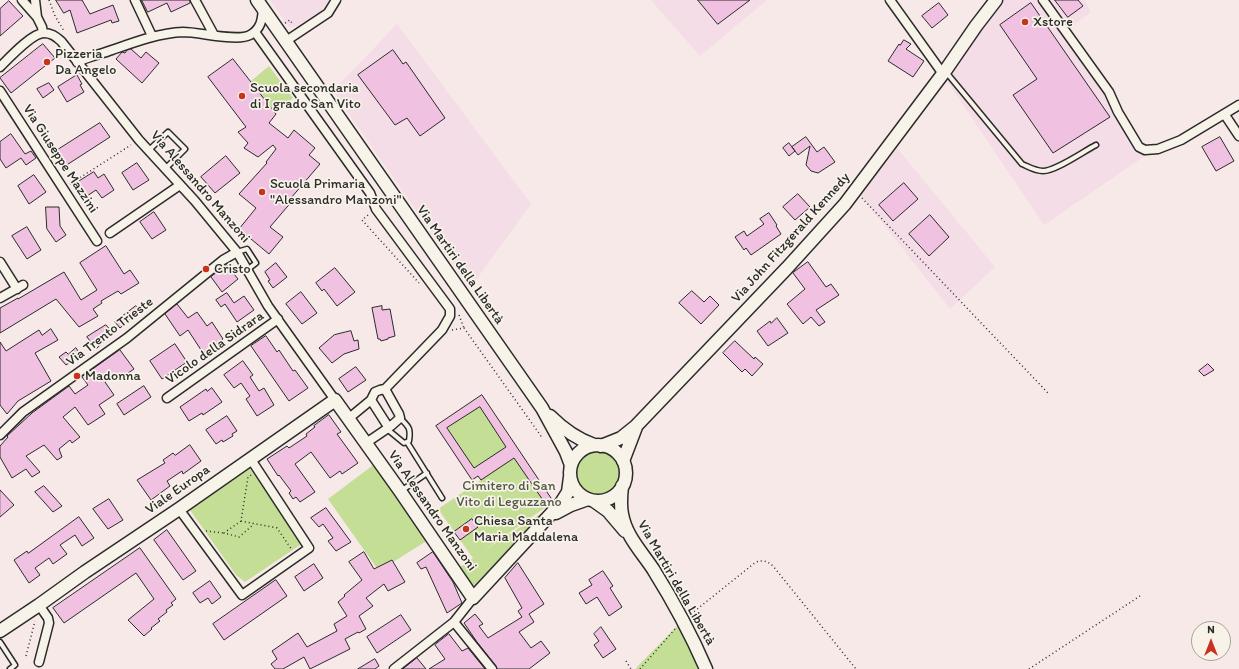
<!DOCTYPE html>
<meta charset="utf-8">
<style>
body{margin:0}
#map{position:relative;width:1239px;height:669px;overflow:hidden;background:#f6e9e7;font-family:Itim,sans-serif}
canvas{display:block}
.north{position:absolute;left:1191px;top:621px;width:40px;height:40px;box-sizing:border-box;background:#f7f3e8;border:1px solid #a5a39c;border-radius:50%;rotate:0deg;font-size:11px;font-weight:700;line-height:16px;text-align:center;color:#2b2b2b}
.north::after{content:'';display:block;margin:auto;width:14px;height:18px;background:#c8321e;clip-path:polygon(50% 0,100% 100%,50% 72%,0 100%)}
</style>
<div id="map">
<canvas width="1239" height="669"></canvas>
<div class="north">N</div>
</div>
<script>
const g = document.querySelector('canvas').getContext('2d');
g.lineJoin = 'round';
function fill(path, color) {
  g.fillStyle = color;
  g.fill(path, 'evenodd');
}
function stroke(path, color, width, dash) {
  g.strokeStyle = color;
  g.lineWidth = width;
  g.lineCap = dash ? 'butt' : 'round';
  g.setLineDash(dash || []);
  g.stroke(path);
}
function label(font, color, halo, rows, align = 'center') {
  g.font = font + ' Itim,sans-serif';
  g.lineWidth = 3.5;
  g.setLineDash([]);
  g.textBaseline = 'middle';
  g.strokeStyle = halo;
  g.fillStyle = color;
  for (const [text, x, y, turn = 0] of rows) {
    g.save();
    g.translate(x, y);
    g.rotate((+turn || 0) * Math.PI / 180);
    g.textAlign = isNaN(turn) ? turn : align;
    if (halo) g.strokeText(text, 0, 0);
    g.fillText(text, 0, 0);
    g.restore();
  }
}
const built = new Path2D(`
 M270,0H331L329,4L319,15L308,23L300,26L289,27Z
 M651,0H767L700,56Z
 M1002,0H1085L1091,12L1068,29L1146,155L1044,225L947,81L995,8Z
 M397,24L531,204L470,288L333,91Z
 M897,148L995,267L950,309L860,194Z`);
const green = new Path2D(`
 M269,66L293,98L276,113L251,81Z
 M482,395L553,502L482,552L554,505L478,586L467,583L457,569L473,558L438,509L481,480L478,476L472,480L436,426Z
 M577 473a21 21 0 1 1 42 0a21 21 0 1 1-42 0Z
 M376,463L428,540L379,571L328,499Z
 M250,469L303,543L245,582L236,575L190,510Z
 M679,624L701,669H636L637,667Z`);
const building = new Path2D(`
 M56,0H82L90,14L113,5L119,21L112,23L111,20L77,33L70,10L64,13Z
 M142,0H190V3L171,12L167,3L148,12Z
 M698,0H750L718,24Z
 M1055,0H1078L1083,6L1068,17Z
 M9,1L23,16L0,36V9Z
 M939,3L948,15L932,28L922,16Z
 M1031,3L1110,117L1053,153L1013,95L1037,79L1000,25Z
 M904,40L911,44L906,49L924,61L913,77L888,61L899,44L900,45Z
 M43,44L55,58L11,93L0,78Z
 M131,49L141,58L146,52L159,63L142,83L116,59L122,52L125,53L127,50Z
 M393,50L403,64L406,62L445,118L420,136L407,118L395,125L358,75Z
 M233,59L276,114L269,123L288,138L294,130L315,148L309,155L320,164L291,198L293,200L270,227L283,237L269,254L239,229L256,208L239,194L267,163L266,162L276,149L273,145L258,157L244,148L248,143L238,132L246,127L208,77Z
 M77,75L82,84L80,85L84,92L67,102L58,87Z
 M49,83L54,90L43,98L37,89Z
 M100,123L110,137L62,168L58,162L61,159L56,151Z
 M11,134L25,154L31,151L36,158L26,165L21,158L6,168L0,159V142Z
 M806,137L817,152L824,147L835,162L818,173L811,171L806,165L810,146L798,155L792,147Z
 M1220,137L1234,161L1216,171L1202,147Z
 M789,143L795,151L789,156L783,148Z
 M226,156L240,173L215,193L201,177Z
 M137,163L149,180L133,190L122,173Z
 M94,172L98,178L104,174L114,190L102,198L96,190L87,196L78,182Z
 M34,175L46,192L29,204L18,186Z
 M904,183L918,199L893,221L879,205Z
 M798,194L810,207L795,220L783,207Z
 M46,207H59L60,226L66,235L56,242L47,229Z
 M154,212L166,230L152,239L140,222Z
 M769,213L777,225L776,226L781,234L751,255L746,248L744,250L735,237L744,231L747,236L764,224L760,219Z
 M930,215L949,237L929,256L909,234Z
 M27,227L41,250L27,259L12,236Z
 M106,246L124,274L130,270L139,283L121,294L118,291L101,301L102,303L93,309L98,316L79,327L56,299L0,333V308L18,298V299L64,272L81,300L97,290L80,263Z
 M808,262L826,287L831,284L839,295L816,310L825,322L819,326L811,317L803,324L787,304L805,289L793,273Z
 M276,263L287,277L273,288L268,281L270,280L265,272Z
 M227,265L238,279L222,292L211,277Z
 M335,268L355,292L337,306L324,289L322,291L316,283Z
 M692,291L704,302L710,296L719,305L701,324L679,303Z
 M301,292L317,313L302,324L286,304Z
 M227,293L234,303L244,296L254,310L237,322L225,304L221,307L216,300Z
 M177,304L188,318L197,312L207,326L212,322L223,339L203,353L188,330L180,336L165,314Z
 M136,306L140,311L120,328L115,322Z
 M382,306V310L390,309L395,336L388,338V339L381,341L380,339H378L372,308Z
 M777,318L788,333L768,346L757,331L770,321L771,323Z
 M106,325L113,333L96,349L87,337Z
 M51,329L58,340L35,353L51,381L18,401L7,414L0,405V342L6,351L39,330L42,335Z
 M351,331L354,341L358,340L359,349L344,354L332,363L319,348L334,335Z
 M266,336L277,352L279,350L293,371L295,370L308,388L289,401L251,346Z
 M735,341L754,359L755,357L763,364L752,376L745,369L742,372L723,353Z
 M175,344L187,362L162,379L150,361Z
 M76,348L81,355L66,365L59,357L66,352L68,354Z
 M120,350L134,369L121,378L117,373L105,382L114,395L99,405L105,414L88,425L75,407L63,417L80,437L72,443L70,440L59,449L62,457L57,460L44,445L26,456L40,472L32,477L26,469L12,478L0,457V446L8,437L7,436L32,413L69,386L75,394L88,385L82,377Z
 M243,361L253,375L250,377L259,391L264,388L274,405L257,416L246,399L250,396L241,383L234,388L224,375Z
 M1208,364L1214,370L1204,376L1199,371Z
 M356,367L366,380L348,392L339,379Z
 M144,386L151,397L124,415L117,404Z
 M212,388L222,402L203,415L202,413L189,421L180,407L206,389L207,391Z
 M482,395L553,501L547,506L514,458L481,480L478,476L472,480L436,426ZM480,407L506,447L474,468L447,428Z
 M329,415L341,432L337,434L358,463L342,474L340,471L330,478L311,452L295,464L315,492L300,502L296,497L293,499L289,493L291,491L279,475L278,476L267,459L287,446L289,448L307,436L306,434L315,427L314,426Z
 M227,416L237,431L232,434L233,436L223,442L222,440L216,444L206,430Z
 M190,445L201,461L183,474L182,471L167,481L170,486L151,500L137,480L165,463L163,460L173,453L175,455Z
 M44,486L62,506L53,512L35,492Z
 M0,490L14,505L0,517Z
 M109,499L123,520L108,529L93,509Z
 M326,508L351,542L336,551L328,541L333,538L323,524L319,527L311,518Z
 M79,517L94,538L82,546L75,535L60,545L67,554L53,564L49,558L35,568L40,575L29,583L14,560L27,551L28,553Z
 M472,519L478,527L460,540L454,532Z
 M167,530L196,571L183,580L154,540Z
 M140,548L176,599L171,603L173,605L166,610L167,612L158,619L160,621L151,628L152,629L144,636L128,620L154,599L136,573L64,623L53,608Z
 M364,552L374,569L392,560L405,582L388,591L384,584L366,598L373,606L359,616L366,629L359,633L358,632L345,639L350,649L310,669L304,657L283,669H275L271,664L277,659L272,651L298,633L307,647L337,631L334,624L347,616L338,602L345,596L344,595L362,580L349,562Z
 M433,552L453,582L462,603L447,613L426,567L421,569L417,563Z
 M518,563L544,604L529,614L534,622L519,632L531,648L541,641L550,653L529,669H497L496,666L477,642L464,623L475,614L483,624L479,626L488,638L522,617L518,611L522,608L505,578Z
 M314,564L323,578L304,591L295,577Z
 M603,571L613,586L610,588L622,607L609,616L597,597L586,604L579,593L592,585L589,580Z
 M276,580L287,596L224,640L213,624Z
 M210,581L221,597L212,604L208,598L200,603L193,593Z
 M401,615L411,630L377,653L367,637Z
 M601,627L616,649L603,658L594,645L599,641L594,634Z
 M449,634L462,651L468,648L485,669H429L445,659L435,645Z
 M417,658L426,669H403Z
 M375,659L379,666L375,669H358Z`);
const path = new Path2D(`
 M49,0L55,16L64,31
 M285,23L290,20L293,25
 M70,184L131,145
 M862,198L1048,393
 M368,215L362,220L419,283
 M459,315L464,328
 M452,330L464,328L541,436H544
 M251,475L248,477L241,521L277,528L292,550
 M241,521L224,533L239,537L254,524
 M206,531L224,533
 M691,614L756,562C764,560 767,561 773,566L856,669
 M26,656L35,621
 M626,661L631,669
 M640,669L675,629
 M1029,669L1140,596`);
const lane = new Path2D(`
 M946,72L1022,164C1029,167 1035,171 1043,171C1056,171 1084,151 1096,145
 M149,150L168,132L185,149L165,169
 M237,252L247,249L256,263L247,270
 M387,429L404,443L409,441C411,428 409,427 400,418
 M407,442L442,498
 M401,491L427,473
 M0,642L15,665L10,669`);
const street = new Path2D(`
 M22,0L37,17
 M35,0L37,17L42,27L43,33
 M135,0L152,36
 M195,0L214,35
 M890,0L943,74
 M1043,0L1109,92L1118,112L1139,147L1145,150L1158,149L1181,140L1239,105
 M255,32L370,193L376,209L450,309V316L442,330L385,389L380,390L375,392L371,400L348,419
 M286,41L328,13L336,0
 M77,62C88,57 101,54 112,50C135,42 159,33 183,32C200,32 237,42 250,35C261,29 262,20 263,9
 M0,67C9,58 32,33 44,33C52,33 56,37 61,41L139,140L195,201L237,252L268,306L335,400
 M0,91L97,241
 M1225,115L1239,136
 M110,233L180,185
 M0,262L17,289
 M0,298L23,285
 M167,398L278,319
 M371,400L387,425L391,426L400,418L399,414L385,389
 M0,435L23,412L127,338L223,260L237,252
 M366,443L391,426
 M179,509L242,595L309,548L250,458
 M39,605L48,618L49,623L39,662
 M454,622L492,669
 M394,669L454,622L473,598`);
const secondary = new Path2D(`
 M257,0L542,408L566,452L571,465
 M550,416C563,429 577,439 594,445
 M570 473a28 28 0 1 1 56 0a28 28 0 1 1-56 0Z
 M601,446L621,438L636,426L787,268L845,204L945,71L976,26L996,0
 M623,461L636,427
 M622,486C621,496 620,505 622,514C626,536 641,551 653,569C673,601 691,634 706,669
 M594,501L608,511L625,531
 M556,513L571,505L588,499
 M0,631L39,605L85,572L179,509L335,400L400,491L473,598L561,503L568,492L570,477`);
const markers = [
 [1025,22,4,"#c8321e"],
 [47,62,4,"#c8321e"],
 [242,96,4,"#c8321e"],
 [262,192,4,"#c8321e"],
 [206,269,4,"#c8321e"],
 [77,376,4,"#c8321e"],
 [466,529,4,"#c8321e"]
];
const poiNames = [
 ["Xstore",1033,22],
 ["Pizzeria",55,54],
 ["Da Angelo",55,70],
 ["Scuola secondaria",250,88],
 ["di I grado San Vito",250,104],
 ["Scuola Primaria",270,184],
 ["\"Alessandro Manzoni\"",270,200],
 ["Cristo",214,269],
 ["Madonna",85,376],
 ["Chiesa Santa",474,521],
 ["Maria Maddalena",474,537]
];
const streetNames = [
 ["Via Giuseppe Mazzini",60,159,57],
 ["Via Alessandro Manzoni",200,187,49],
 ["Via John Fitzgerald Kennedy",791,238,-48],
 ["Via Martiri della Libertà",460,265,55],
 ["Via Trento Trieste",110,332,-37],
 ["Vicolo della Sidrara",215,348,-35],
 ["Viale Europa",178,490,-35],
 ["Via Alessandro Manzoni",432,511,55],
 ["Via Martiri della Libertà",676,583,60]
];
const parkNames = [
 ["Cimitero di San",509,486],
 ["Vito di Leguzzano",509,502]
];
fill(built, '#f4dde6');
fill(green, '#c4de95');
fill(building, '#f1c1e2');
stroke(building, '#2b2b2b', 1);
stroke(lane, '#2b2b2b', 7);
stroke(street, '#2b2b2b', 11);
stroke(secondary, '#2b2b2b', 15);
stroke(path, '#2b2b2b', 1.5, [1, 3]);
stroke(lane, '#f7f3e8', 4);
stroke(street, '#f7f3e8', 8);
stroke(secondary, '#f7f3e8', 12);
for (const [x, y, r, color] of markers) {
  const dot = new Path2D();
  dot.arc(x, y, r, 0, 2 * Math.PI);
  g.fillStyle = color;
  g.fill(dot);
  stroke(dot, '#f7f3e8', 1.5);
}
label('14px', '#2b2b2b', '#f7f3e8', poiNames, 'left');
label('14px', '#2b2b2b', '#f7f3e8', streetNames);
label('14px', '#515846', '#f7f3e8', parkNames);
</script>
